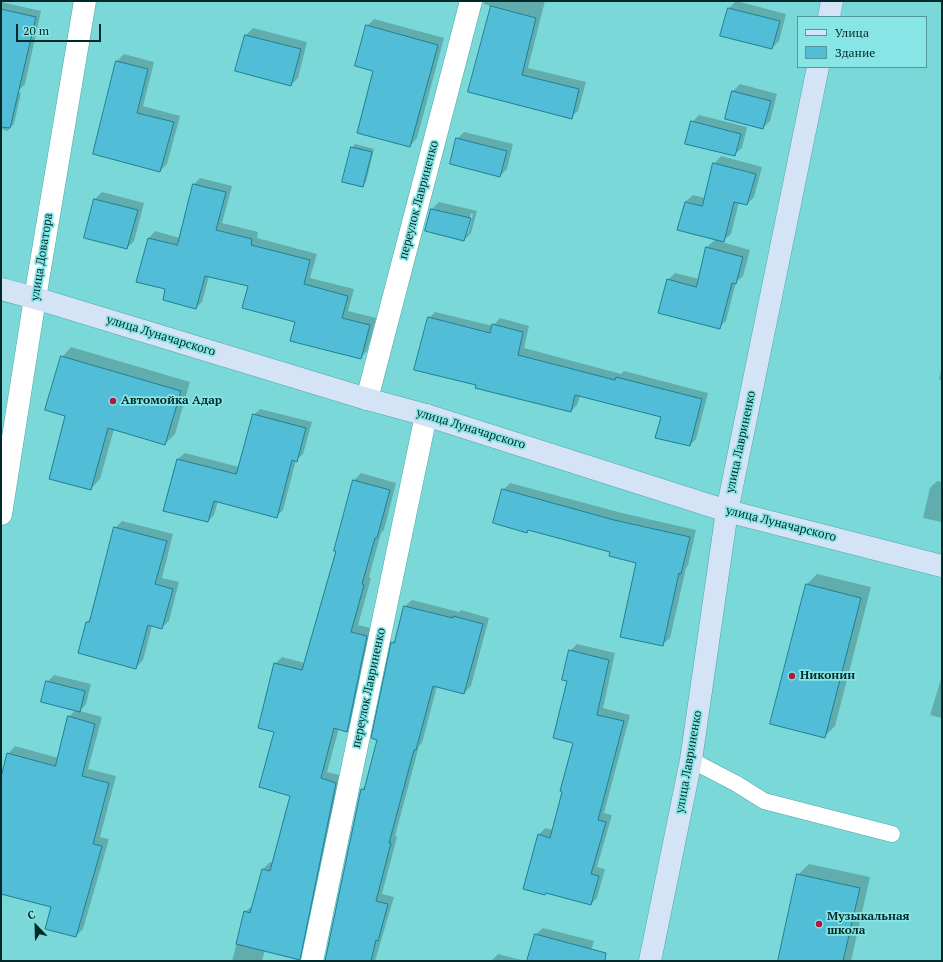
<!DOCTYPE html>
<html>
<head>
<meta charset="utf-8">
<style>
  body { margin:0 }
  #map { position:relative; width:943px; height:962px; overflow:hidden; background:#7ad8d8; font-family:"PT Serif",serif }
  canvas { display:block }
  .frame { position:absolute; inset:0; border:2px solid #002a2a; pointer-events:none }
  .legend { position:absolute; left:797px; top:16px; width:130px; height:52px; box-sizing:border-box; background:#88e5e5; border:1px solid #529a9a; margin:0; padding:5px 7px; list-style:none; font-size:12px; color:#002a2a }
  .legend li { display:flex; align-items:center; gap:8px; height:20px }
  .legend b { width:20px; border:1px solid #529a9a }
  .north { position:absolute; left:16px; top:906px; width:40px; height:40px; -webkit-text-stroke:3px #88e5e5; paint-order:stroke; rotate:337deg; font-size:11px; font-weight:700; line-height:16px; text-align:center; color:#002a2a }
  .north::after { content:''; display:block; margin:auto; width:14px; height:18px; background:#002a2a; clip-path:polygon(50% 0,100% 100%,50% 72%,0 100%) }
  .scale { position:absolute; left:16px; top:24px; width:85px; height:18px; box-sizing:border-box; border:2px solid #002a2a; border-top:0; padding-left:5px; font-size:12px; line-height:14px; white-space:nowrap; color:#002a2a; -webkit-text-stroke:3px #88e5e5; paint-order:stroke }
</style>
</head>
<body>
<div id="map">
<canvas width="943" height="962"></canvas>
<div class="frame"></div>
<ul class="legend">
<li><b style="height:5px;background:#d4e3f6"></b>Улица</li>
<li><b style="height:11px;background:#51bdd6"></b>Здание</li>
</ul>
<div class="north">С</div>
<div class="scale">20 m</div>
</div>
<script>
const c = document.querySelector('canvas').getContext('2d');
c.lineJoin = 'round';
function fillPath(path, color) {
  c.fillStyle = color;
  c.fill(path, 'evenodd');
}
function trace(path, color, width, dash) {
  c.strokeStyle = color;
  c.lineWidth = width;
  c.lineCap = dash ? 'butt' : 'round';
  c.setLineDash(dash || []);
  c.stroke(path);
}
function drawText(font, color, halo, rows, align = 'center') {
  c.font = font + ' "PT Serif",serif';
  c.lineWidth = 3.5;
  c.setLineDash([]);
  c.textBaseline = 'middle';
  c.strokeStyle = halo;
  c.fillStyle = color;
  for (const [text, x, y, turn = 0] of rows) {
    c.save();
    c.translate(x, y);
    c.rotate((+turn || 0) * Math.PI / 180);
    c.textAlign = isNaN(turn) ? turn : align;
    if (halo) c.strokeText(text, 0, 0);
    c.fillText(text, 0, 0);
    c.restore();
  }
}
fillPath(new Path2D(`
  M484 1H545L528 68 586 82 578 111 571 117 469 91 492 7 484 4Z
  M736 1 786 14 779 41 772 48 729 8Z
  M1 2 41 11 25 84 18 91 1 87Z
  M374 19 444 38 417 138 410 146 374 70 367 26Z
  M253 28 307 42 298 78 291 85 236 71 246 35Z
  M124 54 154 62 143 106 180 116 167 164 160 171 94 154 117 61Z
  M740 84 777 94 770 121 763 128 726 118 733 91Z
  M1 89 21 93 14 124 7 131 1 129Z
  M699 115 747 127 742 148 734 155 692 122Z
  M464 132 513 144 507 169 500 176 457 139Z
  M355 144 374 149 366 182 362 186 352 148Z
  M721 156 762 167 754 197 747 204 739 202 731 234 722 242 750 250 743 276 736 282 726 321 719 328 668 280 675 273 699 279 707 247 716 239 685 202 693 195 705 198 714 164Z
  M200 178 232 186 222 223 258 232 257 238 317 254 310 278 354 289 348 311 376 318 367 351 360 358 296 321 249 286 209 276 202 302 196 308 167 288 137 281 149 238 155 231 180 238 194 184Z
  M102 192 144 203 134 241 127 248 95 199Z
  M439 202 477 211 471 233 464 240 426 230 432 209ZM471 213 473 214 468 233H466Z
  M435 312 493 326 500 318 529 326 524 348 621 374 624 371 708 393 696 439 690 445 662 416 580 396 577 405 571 411 477 385 429 318Z
  M71 347 190 382 175 434 165 444 114 429 100 479 91 489 66 415 62 357Z
  M942 367V380H939Z
  M260 409 312 422 303 454 296 460 283 510 276 517 218 501 214 515 208 521 165 510 178 459 185 453 239 467 254 415Z
  M361 473 396 483 384 530 381 533 369 577 371 578 358 625 374 629 354 724 347 730 339 728 327 772 343 776 306 952 300 959 265 950 262 961H232L245 912 253 905 263 869 270 862 273 863 291 795 275 731V664L282 657 305 663 337 550 354 480Z
  M937 481 942 482V522L923 518 930 488Z
  M510 483 622 513 696 530 688 565 686 568 670 638 662 645 637 562 612 551 503 490Z
  M122 521 173 534 162 578 179 582 169 621 161 628 152 626 143 660 136 668 87 622 91 619 115 528Z
  M817 574 871 587 835 726 824 737 771 723 807 584Z
  M412 600 459 612 461 610 489 618 471 686 464 693 437 686 422 743 419 746 395 836 397 837 382 894 394 897 375 961H325L362 789 366 785 378 739 392 643 397 638 405 606Z
  M577 644 615 653 603 708 630 715 604 813 612 815 597 867 605 869 597 898 591 904 539 835 545 828 553 830 574 742 568 680 570 651Z
  M54 675 91 684 86 704 80 711 102 717 88 769 116 776 100 837 109 839 83 929 76 936 53 907 1 892V809L8 754 15 746 58 758 69 717 75 710 47 682Z
  M942 676V718L930 715Z
  M809 864 870 877 851 961H779L798 875Z
  M543 928 594 941 588 961H528L535 935Z
  M498 954 525 961H491Z`), '#0003');
const building = new Path2D(`
  M491 6 536 18 522 75 579 89 572 119 468 92Z
  M728 8 780 21 772 49 720 36Z
  M1 9 36 17 10 128 1 127Z
  M366 25 438 45 410 147 357 133 373 71 355 66Z
  M245 35 301 49 291 86 235 71Z
  M116 61 148 69 137 113 174 122 160 172 93 154Z
  M732 91 771 101 763 129 725 119Z
  M691 121 741 134 735 156 685 144Z
  M456 138 507 151 500 177 450 164Z
  M351 147 372 152 363 187 342 182Z
  M713 163 756 174 747 205 734 202 724 242 677 230 685 202 702 206Z
  M193 184 226 192 216 230 252 239 251 245 310 260 304 284 348 296 342 318 370 325 361 359 290 341 295 322 242 308 248 286 205 276 196 309 163 300 165 289 136 282 148 238 177 245Z
  M94 199 138 210 127 249 84 238Z
  M431 209 471 218 464 241 425 231Z
  M706 247 743 257 736 284 732 283 720 329 658 313 667 279 696 287Z
  M428 317 490 333 492 324 523 332 518 355 615 380 616 377 702 399 690 446 655 438 661 417 575 395 571 412 475 388 476 385 414 370Z
  M61 356 181 391 165 445 108 428 91 490 49 479 65 416 45 410Z
  M253 414 306 428 297 462 292 460 277 518 214 501 208 522 163 511 177 459 236 474Z
  M353 480 390 490 377 538H375L362 584 364 585 351 632 367 636 347 732 334 728 321 778 336 783 300 960 236 944 244 911 250 913 262 869 270 871 290 796 259 787 274 732 258 728 274 663 302 670 336 551H334Z
  M502 489 614 520 690 537 681 574 679 573 663 646 620 637 636 563 609 556 610 552 528 530 527 533 493 523Z
  M114 527 167 541 155 584 173 589 162 629 148 625 136 669 78 653 86 622H89Z
  M806 584 861 598 825 738 770 724Z
  M404 606 453 618V616L483 624 464 694 433 686 416 750H414L389 843H391L376 901 388 904 378 941 376 940 371 961H325L361 789 364 790 377 740 371 738 391 642 394 643Z
  M569 650 609 660 597 715 624 721 598 820 606 822 591 874 599 876 591 905 546 893 545 895 523 889 538 834 550 838 562 792 560 791 573 743 553 738 567 681 562 680Z
  M46 681 85 691 80 712 41 702Z
  M68 716 95 724 82 776 109 783 93 844 102 846 76 937 45 929 51 907 1 894V777L7 753 55 766Z
  M797 874 860 888 843 961H778Z
  M535 934 606 953 605 961H527Z`);
fillPath(building, '#51bdd6');
trace(building, '#1f7f94', 1);
const lane = new Path2D(`
  M691 760 737 784 764 801 892 834`);
const street = new Path2D(`
  M367 399 471 1
  M1 514 35 298 85 1
  M312 961 426 415`);
const secondary = new Path2D(`
  M829 17 832 1
  M1 289 35 298 367 399 426 415 727 511 942 566
  M650 961 691 760 727 511 818 67`);
trace(lane, '#49a9a9', 17);
trace(street, '#49a9a9', 23);
trace(secondary, '#49a9a9', 23);
trace(lane, '#fff', 16);
trace(street, '#fff', 22);
trace(secondary, '#d4e3f6', 22);
for (const [x, y, r, color] of [
  [113,401,4,"#ae193c"],
  [792,676,4,"#ae193c"],
  [819,924,4,"#ae193c"]
]) {
  const dot = new Path2D();
  dot.arc(x, y, r, 0, 2 * Math.PI);
  c.fillStyle = color;
  c.fill(dot);
  trace(dot, '#88e5e5', 1.5);
}
drawText('12px', '#002a2a', '#88e5e5', [
  ["переулок Лавриненко",419,200,-75],
  ["улица Доватора",42,257,-81],
  ["улица Луначарского",161,336,17],
  ["улица Луначарского",471,429,17],
  ["улица Лавриненко",741,442,-78],
  ["улица Луначарского",781,524,14],
  ["переулок Лавриненко",369,688,-78],
  ["улица Лавриненко",689,762,-80]
]);
drawText('bold 12px', '#002a2a', '#88e5e5', [
  ["Автомойка Адар",121,401],
  ["Никонин",800,676],
  ["Музыкальная",827,917],
  ["школа",827,931]
], 'left');
</script>
</body>
</html>
